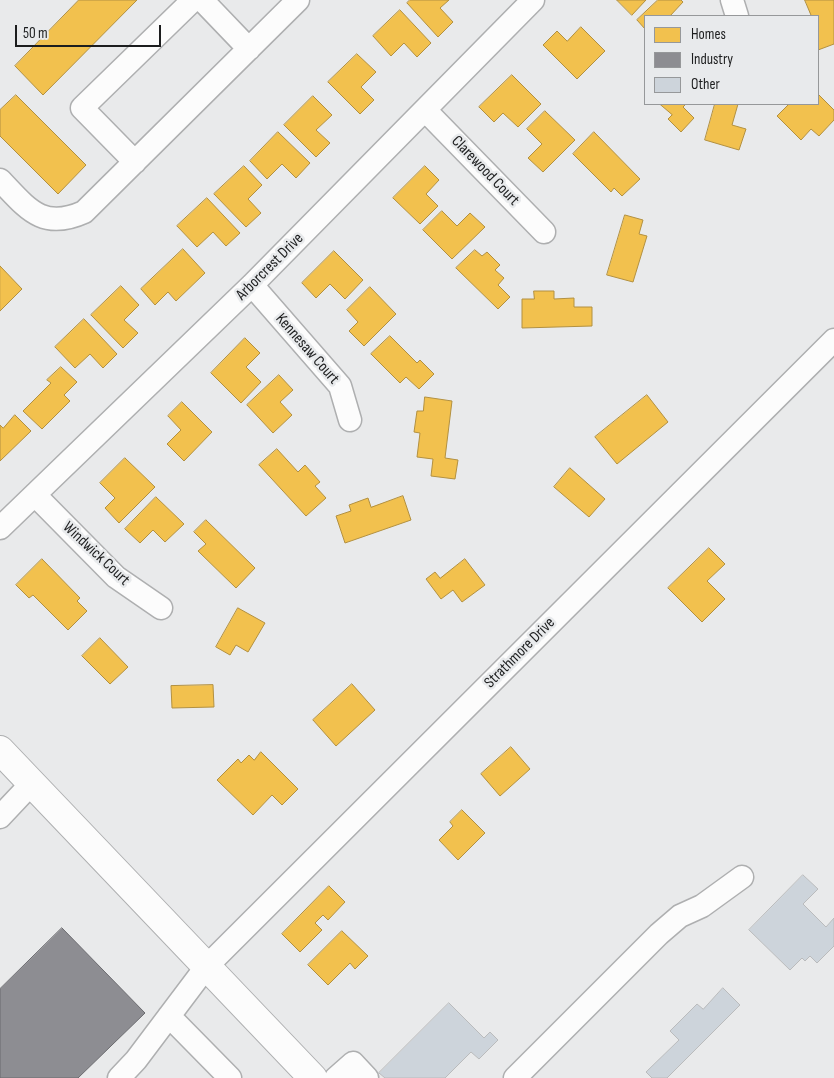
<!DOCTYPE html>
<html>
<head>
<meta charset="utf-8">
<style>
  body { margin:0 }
  #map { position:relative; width:834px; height:1078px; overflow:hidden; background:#e9eaeb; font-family:"Sofia Sans Condensed",sans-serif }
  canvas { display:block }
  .legend { position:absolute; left:644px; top:15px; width:175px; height:90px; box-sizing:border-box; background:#e8eaec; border:1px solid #96989a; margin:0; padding:6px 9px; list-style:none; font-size:15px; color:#1c1d1e }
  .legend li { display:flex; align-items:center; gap:10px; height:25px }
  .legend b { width:25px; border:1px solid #96989a }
  .scale { position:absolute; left:15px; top:25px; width:146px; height:22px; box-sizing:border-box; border:2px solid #1c1d1e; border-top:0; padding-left:6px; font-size:15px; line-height:18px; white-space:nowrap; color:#1c1d1e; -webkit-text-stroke:4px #e8eaec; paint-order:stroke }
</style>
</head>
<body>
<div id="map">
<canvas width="834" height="1078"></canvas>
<ul class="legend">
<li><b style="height:14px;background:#f2c14e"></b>Homes</li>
<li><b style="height:14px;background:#8d8d92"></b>Industry</li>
<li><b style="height:14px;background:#cdd4db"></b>Other</li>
</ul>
<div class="scale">50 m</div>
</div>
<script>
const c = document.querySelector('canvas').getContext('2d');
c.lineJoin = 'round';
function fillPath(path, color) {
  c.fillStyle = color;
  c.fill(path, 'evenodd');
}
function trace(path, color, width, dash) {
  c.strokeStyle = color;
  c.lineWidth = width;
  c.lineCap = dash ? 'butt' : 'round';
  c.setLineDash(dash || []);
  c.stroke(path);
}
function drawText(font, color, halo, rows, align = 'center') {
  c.font = font + ' "Sofia Sans Condensed",sans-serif';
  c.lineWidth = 5;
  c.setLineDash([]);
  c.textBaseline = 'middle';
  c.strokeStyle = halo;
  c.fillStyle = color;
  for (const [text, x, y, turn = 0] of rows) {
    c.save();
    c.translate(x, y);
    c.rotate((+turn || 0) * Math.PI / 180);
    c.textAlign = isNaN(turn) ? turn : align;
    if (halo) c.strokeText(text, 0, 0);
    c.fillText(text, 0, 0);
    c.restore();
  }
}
const homes = new Path2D(`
  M79 0H137L43 95 15 66Z
  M410 0H449L440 8 453 22 438 37 407 3Z
  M617 0H646L632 15Z
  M658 0H681L683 2 670 16H645V29L637 20Z
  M805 0H834V44L818 50V16H810H811Z
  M400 10 431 43 417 57 404 43 391 56 373 36Z
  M581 27 605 51 577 79 543 45 557 31 567 41Z
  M357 54 376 72 361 87 374 100 360 114 328 82Z
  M512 75 541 104 518 127 503 113 494 122 479 107Z
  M818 94 834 110V120L819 136 811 129 801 140 777 116 789 104H818Z
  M16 95 86 165 58 194 0 136V110Z
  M313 96 332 115 316 130 330 143 316 157 284 125Z
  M660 104H686L683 107 694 118 681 132 668 119 672 115Z
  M715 104H738L732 125 746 129 739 150 705 140Z
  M545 111 575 140 543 172 528 158 542 144 527 129Z
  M278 132 310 163 296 178 282 164 267 179 250 161Z
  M594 132 640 179 622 196 614 188 611 192 573 154Z
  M244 166 262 185 248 199 261 213 246 227 214 194Z
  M425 166 439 180 426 194 438 206 420 224 393 198Z
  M207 198 240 233 226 246 213 232 197 247 177 226Z
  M442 211 457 226 470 213 485 227 452 259 423 230Z
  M625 215 643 220 639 234 647 236 633 282 607 275Z
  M183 249 205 273 176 301 168 292 155 305 141 289Z
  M475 250 482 256 487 252 500 265 495 270 504 278 498 285 510 297 498 309 456 268Z
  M334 251 363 280 345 299 330 284 316 298 302 283Z
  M0 266 22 289 0 311Z
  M121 286 139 305 124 320 138 333 123 348 91 315Z
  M370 287 396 314 364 346 349 331 358 322 347 310Z
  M534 291H554V299L574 298V307H592V326L522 328V299H534Z
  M84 319 117 354 103 368 90 354 75 368 55 347Z
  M390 336 417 363 420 360 434 374 419 389 406 377 400 383 371 354Z
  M245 338 260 353 246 367 261 382 241 403 211 373Z
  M61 367 77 382 64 395 70 401 42 429 23 411 51 383 47 380Z
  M279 375 293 390 280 402 292 415 273 433 247 405Z
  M647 395 668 422 617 464 595 437Z
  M425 397 452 401 445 458 458 460 455 479 431 476 433 459 417 457 420 433 414 432 417 411H423Z
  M182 402 212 432 184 461 167 444 181 430 168 416Z
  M15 415 31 431 0 461V425L3 428Z
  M277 449 298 472 305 465 320 482 315 486 326 498 306 516 259 465Z
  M125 458 155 487 119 523 105 508 115 498 100 483Z
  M570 468 605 499 589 517 554 487Z
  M403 496 411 520 345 543 336 516 351 511 349 505 368 498 371 507Z
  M156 497 184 524 165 542 153 530 140 543 125 529Z
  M206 520 255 568 236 588 198 551 206 544 194 532Z
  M709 548 725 564 707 581 725 599 702 622 668 588Z
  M42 559 80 598 77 601 87 611 68 630 33 595 29 598 16 585Z
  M465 559 485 585 462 602 453 590 441 599 426 579 435 572 440 578Z
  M238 608 265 623 248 652 236 645 230 655 216 647Z
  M100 638 128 667 110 684 82 656Z
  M352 684 375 710 336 746 313 720Z
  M213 685 214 707 172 708 171 686Z
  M511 747 530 769 500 796 481 774Z
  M261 752 298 789 282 805 272 795 253 815 217 780 238 759 241 763 249 755 254 760Z
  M462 810 485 833 458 860 439 840 453 826 450 822Z
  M329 886 345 902 328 920 323 915 315 923 322 930 300 952 282 934Z
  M342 931 368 956 355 969 350 963 328 985 308 965Z`);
fillPath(homes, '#f2c14e');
trace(homes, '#b29040', 1);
const industry = new Path2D(`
  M62 928 145 1013 78 1078H0V989Z`);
fillPath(industry, '#8d8d92');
trace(industry, '#6b6b6f', 1);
const building = new Path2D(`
  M803 875 818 889 803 904 826 927 834 918V946L817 963 810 956 805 961 802 958 790 970 749 930Z
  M723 988 740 1005 667 1078H652L646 1072 679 1040 670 1031 697 1004 703 1009Z
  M449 1003 484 1038 490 1032 498 1040 479 1059 471 1052 445 1078H385L379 1073Z`);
fillPath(building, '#cdd4db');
trace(building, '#babbbc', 1);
const minor = new Path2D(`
  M202 0 249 49
  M732 0 737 16
  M426 111 544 232
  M135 162 82 108 193 0
  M0 180C27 208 42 231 84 212L298 0
  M252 285 340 386 350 420
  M35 495 116 577 161 608
  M0 528 252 285 533 0
  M0 817 32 783
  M169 1016 230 1078
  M119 1078 136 1060 206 967 834 340
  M336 1078 353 1063 367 1078
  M515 1078 659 934 680 916 702 906 742 877`);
const major = new Path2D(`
  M0 750 313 1078`);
trace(minor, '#aeafb0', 25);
trace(major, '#aeafb0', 30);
trace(minor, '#fcfcfc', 22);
trace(major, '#fcfcfc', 28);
drawText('16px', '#1c1d1e', '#e8eaec', [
  ["Clarewood Court",485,171,46],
  ["Arborcrest Drive",270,267,-45],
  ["Kennesaw Court",307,349,49],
  ["Windwick Court",96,554,43],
  ["Strathmore Drive",520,653,-45]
]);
</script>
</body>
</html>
